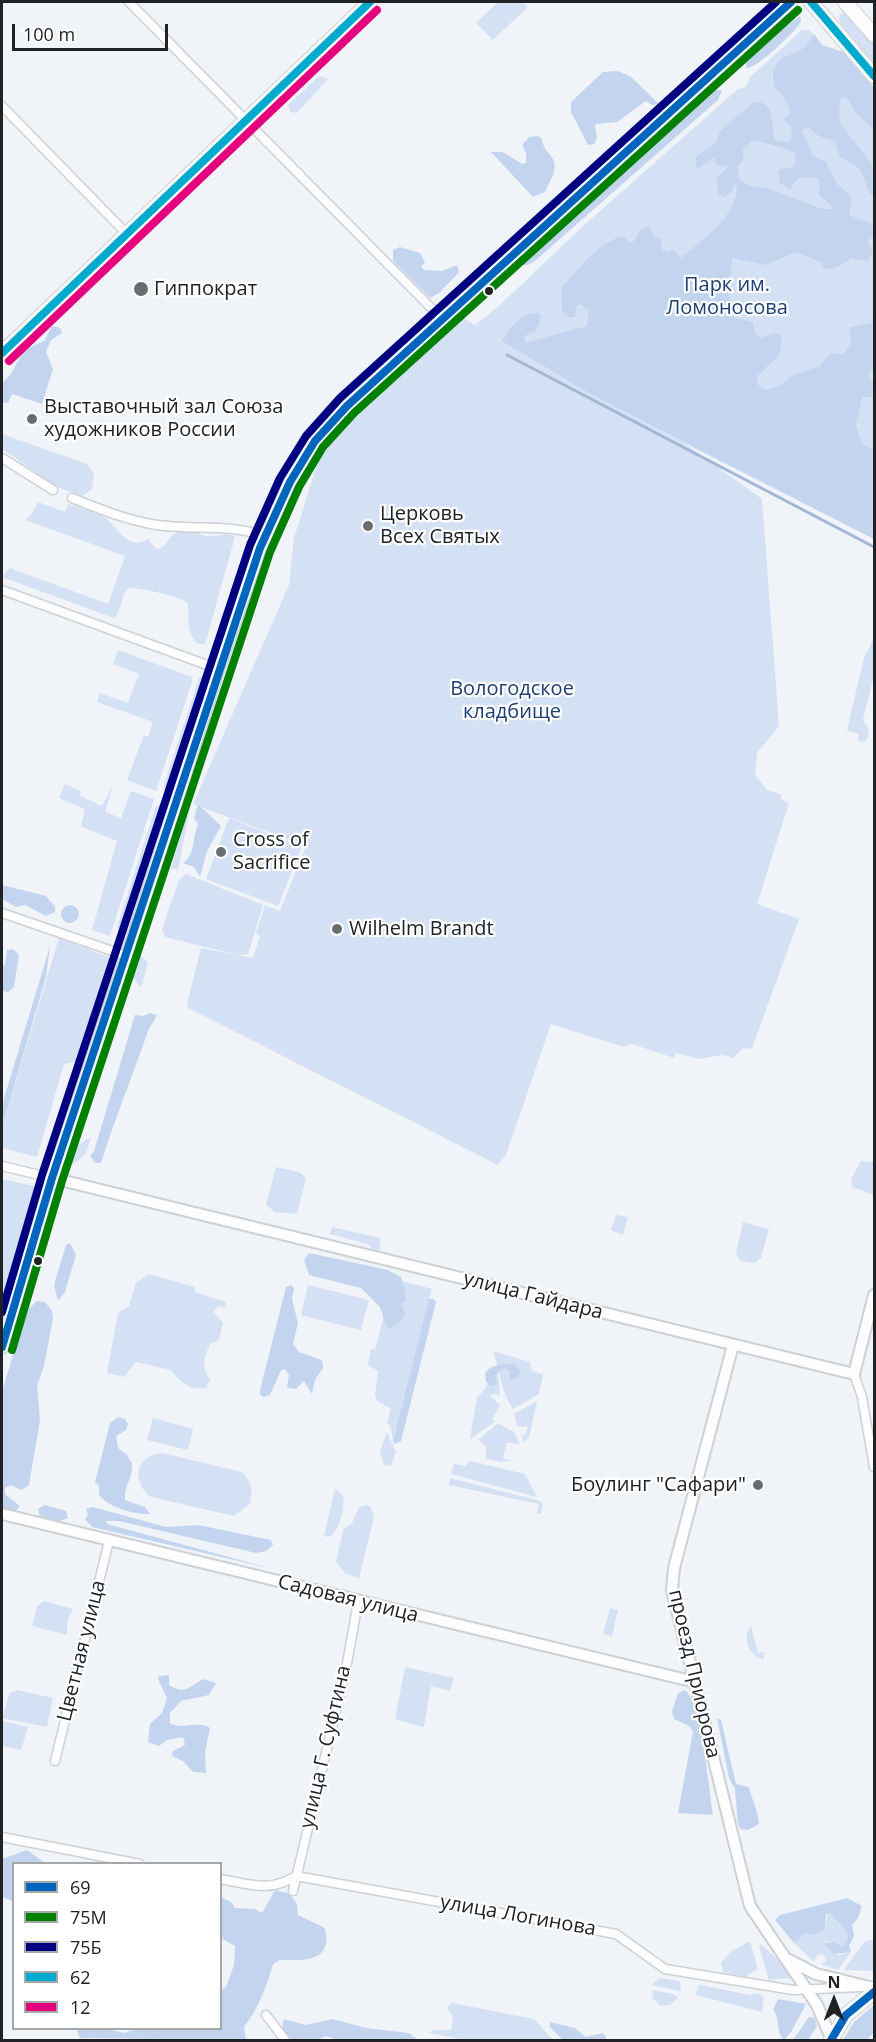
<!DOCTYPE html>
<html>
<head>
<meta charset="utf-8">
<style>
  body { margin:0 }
  #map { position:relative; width:876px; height:2042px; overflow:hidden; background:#f0f4f9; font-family:"Open Sans",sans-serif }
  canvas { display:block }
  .frame { position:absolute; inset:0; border:3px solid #202226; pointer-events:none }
  .legend { position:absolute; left:12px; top:1862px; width:210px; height:168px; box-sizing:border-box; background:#fff; border:2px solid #a6a7a8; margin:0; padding:8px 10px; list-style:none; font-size:18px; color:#202226 }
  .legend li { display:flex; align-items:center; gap:12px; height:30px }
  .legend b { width:30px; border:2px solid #a6a7a8 }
  .north { position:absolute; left:804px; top:1970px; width:60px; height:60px; -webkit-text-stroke:4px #fff; paint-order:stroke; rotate:0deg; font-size:16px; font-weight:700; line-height:24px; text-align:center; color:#202226 }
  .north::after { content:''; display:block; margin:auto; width:21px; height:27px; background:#202226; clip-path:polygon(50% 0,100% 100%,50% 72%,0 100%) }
  .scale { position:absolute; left:12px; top:24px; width:156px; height:27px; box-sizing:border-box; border:3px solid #202226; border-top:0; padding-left:8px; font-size:18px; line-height:21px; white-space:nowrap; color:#202226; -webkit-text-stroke:4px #fff; paint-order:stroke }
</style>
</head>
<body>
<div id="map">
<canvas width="876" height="2042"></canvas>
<div class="frame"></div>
<ul class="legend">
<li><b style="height:8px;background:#0065bd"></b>69</li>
<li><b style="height:8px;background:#008000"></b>75М</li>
<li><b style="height:8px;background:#000080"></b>75Б</li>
<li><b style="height:8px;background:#00a9ce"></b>62</li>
<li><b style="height:8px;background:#e5007d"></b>12</li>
</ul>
<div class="north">N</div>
<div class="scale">100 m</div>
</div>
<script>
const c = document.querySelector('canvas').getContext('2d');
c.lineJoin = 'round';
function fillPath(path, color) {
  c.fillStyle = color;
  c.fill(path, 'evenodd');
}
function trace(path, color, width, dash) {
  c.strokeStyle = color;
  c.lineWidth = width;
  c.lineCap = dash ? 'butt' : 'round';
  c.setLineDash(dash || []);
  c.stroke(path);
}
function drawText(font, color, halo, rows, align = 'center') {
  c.font = font + ' "Open Sans",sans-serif';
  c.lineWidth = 4.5;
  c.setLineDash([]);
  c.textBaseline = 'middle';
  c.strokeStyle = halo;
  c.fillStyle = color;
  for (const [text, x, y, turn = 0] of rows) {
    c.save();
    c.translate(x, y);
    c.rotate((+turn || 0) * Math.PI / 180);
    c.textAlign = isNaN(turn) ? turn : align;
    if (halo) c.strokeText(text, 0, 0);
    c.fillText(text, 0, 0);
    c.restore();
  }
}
fillPath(new Path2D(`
  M498 2H522L528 7 493 40 476 23Z
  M844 12 850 13 874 42V65L840 23 839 16Z
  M802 30H809L822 45 843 52 874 88V539L684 443 762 499 779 726 757 753 755 775 767 790 782 795 781 800 789 803 757 904 799 919 752 1048 742 1049 733 1058 722 1055 699 1059 676 1053 674 1058 632 1044 624 1047 551 1024 506 1155 498 1165 188 1008 187 1004 201 948 253 958 260 936 256 933 265 905 280 911 306 846 193 804 289 585 294 538 318 461 356 410 461 317 475 325 499 306 583 226 738 89 746 87 750 77Z
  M319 76 328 79 297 113 290 112 288 105Z
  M2 434 87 464 94 474 92 489 82 496 57 487 2 449Z
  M38 502 65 512 68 504C79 507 91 510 101 515 118 524 125 552 148 539L156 549C168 548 167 536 178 532 188 527 197 534 206 536 217 538 225 531 235 537L205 644H198C186 633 189 619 188 604 181 596 141 588 129 588 119 597 123 609 114 618L2 577 10 568 108 604 125 556 25 520 32 514Z
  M874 638V675L863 720 869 729 868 738 864 742 858 741 859 734 847 730 864 658Z
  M118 650 192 677V682L156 791 127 780 144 735 148 737 153 722 97 702 100 693 128 703 139 674 113 664Z
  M203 675 204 680 170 786 164 791V785L199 678Z
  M65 784 81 791 80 796 102 806 113 785 105 812 121 818 131 791 154 799 110 936 92 930 117 841 81 826 85 809 59 798Z
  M191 801 178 870 171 868Z
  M160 804 163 808 124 931 119 933 117 927 156 806Z
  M229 818 302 847 278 906 206 879Z
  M186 874 263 905 248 954 238 955 165 937 162 929 179 880Z
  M59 938 111 958V971L81 1061 64 1064 37 1157 2 1148V1127Z
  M140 956 148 962 141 988 131 974 136 959Z
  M91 1137 86 1154 71 1166 75 1147Z
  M861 1161 874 1162V1195L852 1187 851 1179Z
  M276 1167 299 1172 306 1178 297 1214 275 1212 266 1205Z
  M2 1179 34 1186 38 1196 2 1313Z
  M616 1215 628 1217 623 1235 611 1230Z
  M743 1222 769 1229 761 1258 755 1263 741 1261 736 1254Z
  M332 1227 380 1238V1252L377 1253 368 1244 330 1234Z
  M149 1274 195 1287V1292L226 1302 225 1308 218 1306 214 1312 223 1323 219 1340 210 1344C204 1358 201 1367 210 1379L206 1388C190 1391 180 1382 171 1370L136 1362 124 1377 107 1373 118 1313 129 1306 136 1283Z
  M402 1281 432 1289 393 1441 391 1428 387 1423 391 1408 378 1402 375 1395 378 1371 368 1365 371 1349 375 1350 384 1315 389 1328 407 1296 402 1289Z
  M308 1285 369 1300 361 1330 301 1315Z
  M493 1351 530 1362 532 1371 543 1374 539 1394 513 1409C501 1392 500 1371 493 1351Z
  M498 1372 500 1396 494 1394 490 1396 500 1405 492 1420 496 1421 470 1439 477 1397C486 1390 488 1381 498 1372Z
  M537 1401 529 1438 524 1442 521 1434 525 1435 528 1427 517 1426 514 1414Z
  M153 1418 193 1429 188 1450 147 1440Z
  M498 1423 514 1432 520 1444 507 1443 503 1458 512 1461 502 1462 486 1459V1446L478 1440Z
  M387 1432 396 1452 391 1466 384 1465 380 1451Z
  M162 1453 242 1472C252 1483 253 1490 250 1504L234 1516 151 1497C131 1482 135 1455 162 1453Z
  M470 1461 525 1474 537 1497 451 1474 454 1464 465 1466Z
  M450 1478 540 1501 543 1506 540 1514 537 1513 539 1504 449 1485Z
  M335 1489 343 1495C345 1507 340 1532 328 1537L324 1536Z
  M367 1505 371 1507 374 1517 359 1578 346 1574 336 1562 343 1530 352 1523 359 1507Z
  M44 1601 73 1609 67 1621V1635L32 1626 37 1606Z
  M610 1608 618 1610 612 1636 603 1634Z
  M751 1626 758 1653 764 1652V1659C750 1658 741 1638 751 1626Z
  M405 1667 454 1678 450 1691 431 1686 424 1727 395 1719Z
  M17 1690 53 1698 47 1727 2 1718 10 1693Z
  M2 1721 28 1727 21 1750 2 1746Z
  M828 1913 833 1914C836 1924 846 1926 848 1938L842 1947 838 1943 824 1941 838 1955 851 1952 838 1970 821 1964 826 1961 823 1954 817 1955 814 1962 794 1943 805 1933 815 1935 825 1929Z
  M874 1939V1971L844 1970 864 1942Z
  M750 1941 758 1969 744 1977 723 1972 721 1963 730 1952Z
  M761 1944 789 1970 790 1978 769 1980 759 1946Z
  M660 1978 680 1981 681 1991 651 1985Z
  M701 1985 750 1995 758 1993 764 1998 762 2012 696 1995 698 1986Z
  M652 1990 673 1994 678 1998 670 2005 661 2006 653 1999Z
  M452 2003 534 2019 553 2040H465L430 2033 432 2030H451L453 2016 447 2008Z`), '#d4e0f3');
fillPath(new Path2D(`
  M800 16 801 22C795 32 756 69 747 68L745 61 758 46Z
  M814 34 822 45 843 52 874 88V130L856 113 846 96 840 99 839 122 874 167V197L869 192C862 171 862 167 840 157L835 141 819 136 807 127 802 131 813 156 826 162 837 184 852 198 849 215 874 225V235L868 241 873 253 867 261 851 258C844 264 834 271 824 268L821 262 795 252 766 265 732 258 728 293 735 310 732 315 735 318 753 322 755 334 761 338 773 333 782 335 780 354 757 376 758 385 765 390 778 387 792 376 820 366 831 353 844 354 851 343 849 328 871 323 874 311V370H870L868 376 874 382V397H862L856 425 862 444 874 450V539L589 393 502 341C507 330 524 310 539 313L541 317 536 331 524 336 525 343 587 326 589 311 580 304 576 306 575 317H569L562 311V288C573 273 606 235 625 237L630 243 633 242 642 229 649 226 654 236 661 239 662 250 669 252 672 249 681 258C702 240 738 216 737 186L734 185 732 192 723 197 718 193 717 178 729 166 717 165 714 157 697 170 695 158 717 142 720 131 754 102C776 100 771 126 775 140L787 142 791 139 792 127 783 120 791 113C788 101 782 95 774 86 771 52 786 61 803 48 807 45 812 38 814 34ZM753 140C756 140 790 150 794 152L796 163 791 168 780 169 778 172 780 183 790 189 798 178H817L820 181 819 195 831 205 832 209H822L767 188 750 186 740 180 737 167 743 160V149Z
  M617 71 630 76 659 104 652 105 646 101 617 122 595 124 597 138 594 144 588 145 571 112V102L603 72Z
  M714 90H722L718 100 536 260 528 265H521L519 263Z
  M538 136 542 139C543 147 546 150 551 156 560 167 550 181 545 192L533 197 491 152H503L522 164 526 163V153L522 145 529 137Z
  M400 247 420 253 425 263 421 266 424 270 442 271 457 265 459 272 439 293 430 298 393 261V250Z
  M52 326 60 328 62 333 51 340 46 352 53 369 42 404 12 394 8 403 2 402V383L11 374 24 350 44 341Z
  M198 804 221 826 207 851 200 877 194 867 183 863C196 854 192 838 198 824L194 818Z
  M2 885 46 896 55 907V912L46 916 25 905 16 907 2 899Z
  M61 914a9 9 0 1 1 18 0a9 9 0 1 1-18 0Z
  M50 946 46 977 2 1127V1105Z
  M13 949 19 955 14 987 8 992 3 991 2 968 5 964 7 950Z
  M150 1013 157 1015 148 1031C133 1075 115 1118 101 1163H95L90 1156 94 1151 135 1015 143 1016Z
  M70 1243 76 1255 65 1292 58 1301 54 1285 66 1245Z
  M309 1253 388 1270 401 1277 407 1299 401 1306 405 1313 402 1320 391 1328H387L380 1307 361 1288 309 1275 304 1260Z
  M291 1285 294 1288 292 1299 298 1323 293 1344 299 1352 322 1360 323 1368 315 1380 312 1394 304 1381 296 1389 287 1388 289 1375 285 1369 281 1370 270 1395 264 1397 260 1395V1390L286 1287Z
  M429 1299H434L436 1302 401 1441 395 1444 393 1441Z
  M37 1301 45 1302 52 1311 53 1318 44 1366 37 1386 40 1420 29 1485 21 1490 11 1485 5 1488V1494L20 1506 16 1511 2 1509V1392L13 1355 14 1336 22 1325 25 1312Z
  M513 1363 521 1371 516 1378 510 1380 509 1370 503 1368 495 1375 497 1384 491 1386 486 1382 485 1374C490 1364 502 1365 513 1363Z
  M118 1417 125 1419 128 1424 126 1430 116 1436 118 1448 127 1455 132 1464C133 1478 124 1485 125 1500L145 1507 150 1514C135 1515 108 1507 99 1495V1486L95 1482 110 1423Z
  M45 1505 66 1511 68 1518 60 1521 40 1517 38 1509Z
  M93 1507 166 1527 198 1525 271 1540 273 1545 266 1551 256 1553 119 1521H106L107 1524 273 1569 92 1527 85 1519 88 1515 86 1509Z
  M169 1675V1685C185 1695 189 1687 203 1679L216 1683 209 1695 181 1701 170 1713V1723C184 1731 196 1719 210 1728L205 1752 206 1773 193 1772 183 1761 172 1756 173 1751 185 1745 183 1737 167 1740 159 1746 148 1742 150 1724 162 1713 167 1698 158 1679 159 1676Z
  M685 1690C702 1705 709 1790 713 1815L678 1813 693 1731 689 1726 674 1719 672 1711 678 1693Z
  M717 1718 721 1720 736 1784 749 1787C752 1800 758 1811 759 1824L748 1830 741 1829 738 1825 735 1789 729 1778Z
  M27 1850 45 1863 14 1864 13 1901 2 1897V1859Z
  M275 1890 290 1894 297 1904 298 1915 325 1928C333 1963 304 1960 279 1960L273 1964C266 1988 259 2007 244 2027L246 2040 80 2038 76 2029H109L124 2033 135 2029 220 2028 221 1990 226 1987 234 1965 235 1946 221 1938V1897L231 1902 235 1908 255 1909 262 1913Z
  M847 1898 862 1906 858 1918 852 1925 854 1936 849 1946 851 1952 834 1954 823 1943 836 1942 842 1947 848 1938C846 1926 836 1922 831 1913L826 1914 825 1929 815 1935 805 1933 794 1943 775 1920 780 1915Z
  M778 1999 806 2004 791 2032 784 2040C775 2032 781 2019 773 2010Z
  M874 2005V2032L867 2040H843L854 2022Z
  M809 2017 815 2018 817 2026 808 2040H793Z
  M284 2019 306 2025 333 2019 366 2028 409 2033 418 2040H338L326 2036 316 2040H292L282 2029Z
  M550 2022 575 2028 586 2037 603 2033 607 2039 563 2040 550 2027Z`), '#c3d4ee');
trace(new Path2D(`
  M507 355 874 547`), '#a2b6d5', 3);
const minor = new Path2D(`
  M129 2 442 319
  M2 106 128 235
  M2 458 53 490
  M72 498C98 508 123 519 151 524 189 531 228 523 264 536
  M2 590 218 669
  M2 913 127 956
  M2 1166 52 1178
  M854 1374 862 1397 874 1467
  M55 1761 109 1541
  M2 1837 140 1864
  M220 1879C250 1884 269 1893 296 1876L616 1934 665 1969 793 1990 861 1987
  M293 1891 346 1669 358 1602
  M266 2015 285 2040`);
const tertiary = new Path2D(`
  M52 1178 854 1374 874 1295
  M733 1345 674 1568 672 1590 750 1906 817 2005 832 2040
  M2 1514 695 1682
  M789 1960 816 1974 874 1988`);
const secondary = new Path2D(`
  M2 1347 52 1178 134 936 218 669 260 548 290 482 315 441 347 406 791 2`);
const primary = new Path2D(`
  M811 2 874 76
  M845 2 874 35
  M2 353 370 2
  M831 2040 846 2015 874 1992`);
trace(minor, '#cdd0d4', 11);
trace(tertiary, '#cdd0d4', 14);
trace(secondary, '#cdd0d4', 15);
trace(primary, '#cdd0d4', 16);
trace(minor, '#fdfdfe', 8);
trace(tertiary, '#fdfdfe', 10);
trace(secondary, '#fdfdfe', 12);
trace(primary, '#fdfdfe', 14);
trace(new Path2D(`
  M2 1347 52 1178 260 548 290 482 315 441 347 406 791 2
  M831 2040 846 2015 874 1992`), '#0065bd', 8);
trace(new Path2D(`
  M12 1350 62 1181 270 552 299 487 323 447 354 413 798 10`), '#008000', 8);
trace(new Path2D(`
  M2 1312 42 1175 250 545 280 478 306 436 340 398 776 2`), '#000080', 8);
trace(new Path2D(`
  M811 2 874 76
  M2 353 370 2`), '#00a9ce', 8);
trace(new Path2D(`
  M9 361 377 10`), '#e5007d', 8);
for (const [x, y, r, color] of [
  [141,289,8,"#696c70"],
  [489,291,5,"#202226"],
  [32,419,6,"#696c70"],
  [368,526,6,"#696c70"],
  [221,852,6,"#696c70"],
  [337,929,6,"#696c70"],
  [38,1261,5,"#202226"],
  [758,1485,6,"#696c70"]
]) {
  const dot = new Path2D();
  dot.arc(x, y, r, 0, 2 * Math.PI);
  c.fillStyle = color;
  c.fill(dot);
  trace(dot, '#fff', 2);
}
drawText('20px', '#1d3f74', '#fff', [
  ["Парк им.",727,285],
  ["Ломоносова",727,308],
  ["Вологодское",512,689],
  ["кладбище",512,712]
]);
drawText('20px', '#202226', '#fff', [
  ["Гиппократ",154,289],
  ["Выставочный зал Союза",44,407],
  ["художников России",44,430],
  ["Церковь",380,514],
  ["Всех Святых",380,537],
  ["Cross of",233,840],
  ["Sacrifice",233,863],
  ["Wilhelm Brandt",349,929],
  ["Боулинг \"Сафари\"",746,1485,"right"]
], 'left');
drawText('20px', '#202226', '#fff', [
  ["улица Гайдара",533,1296,14],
  ["Садовая улица",348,1599,14],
  ["Цветная улица",82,1651,-76],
  ["проезд Приорова",694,1674,77],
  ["улица Г. Суфтина",326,1747,-77],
  ["улица Логинова",518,1916,10]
]);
</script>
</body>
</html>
